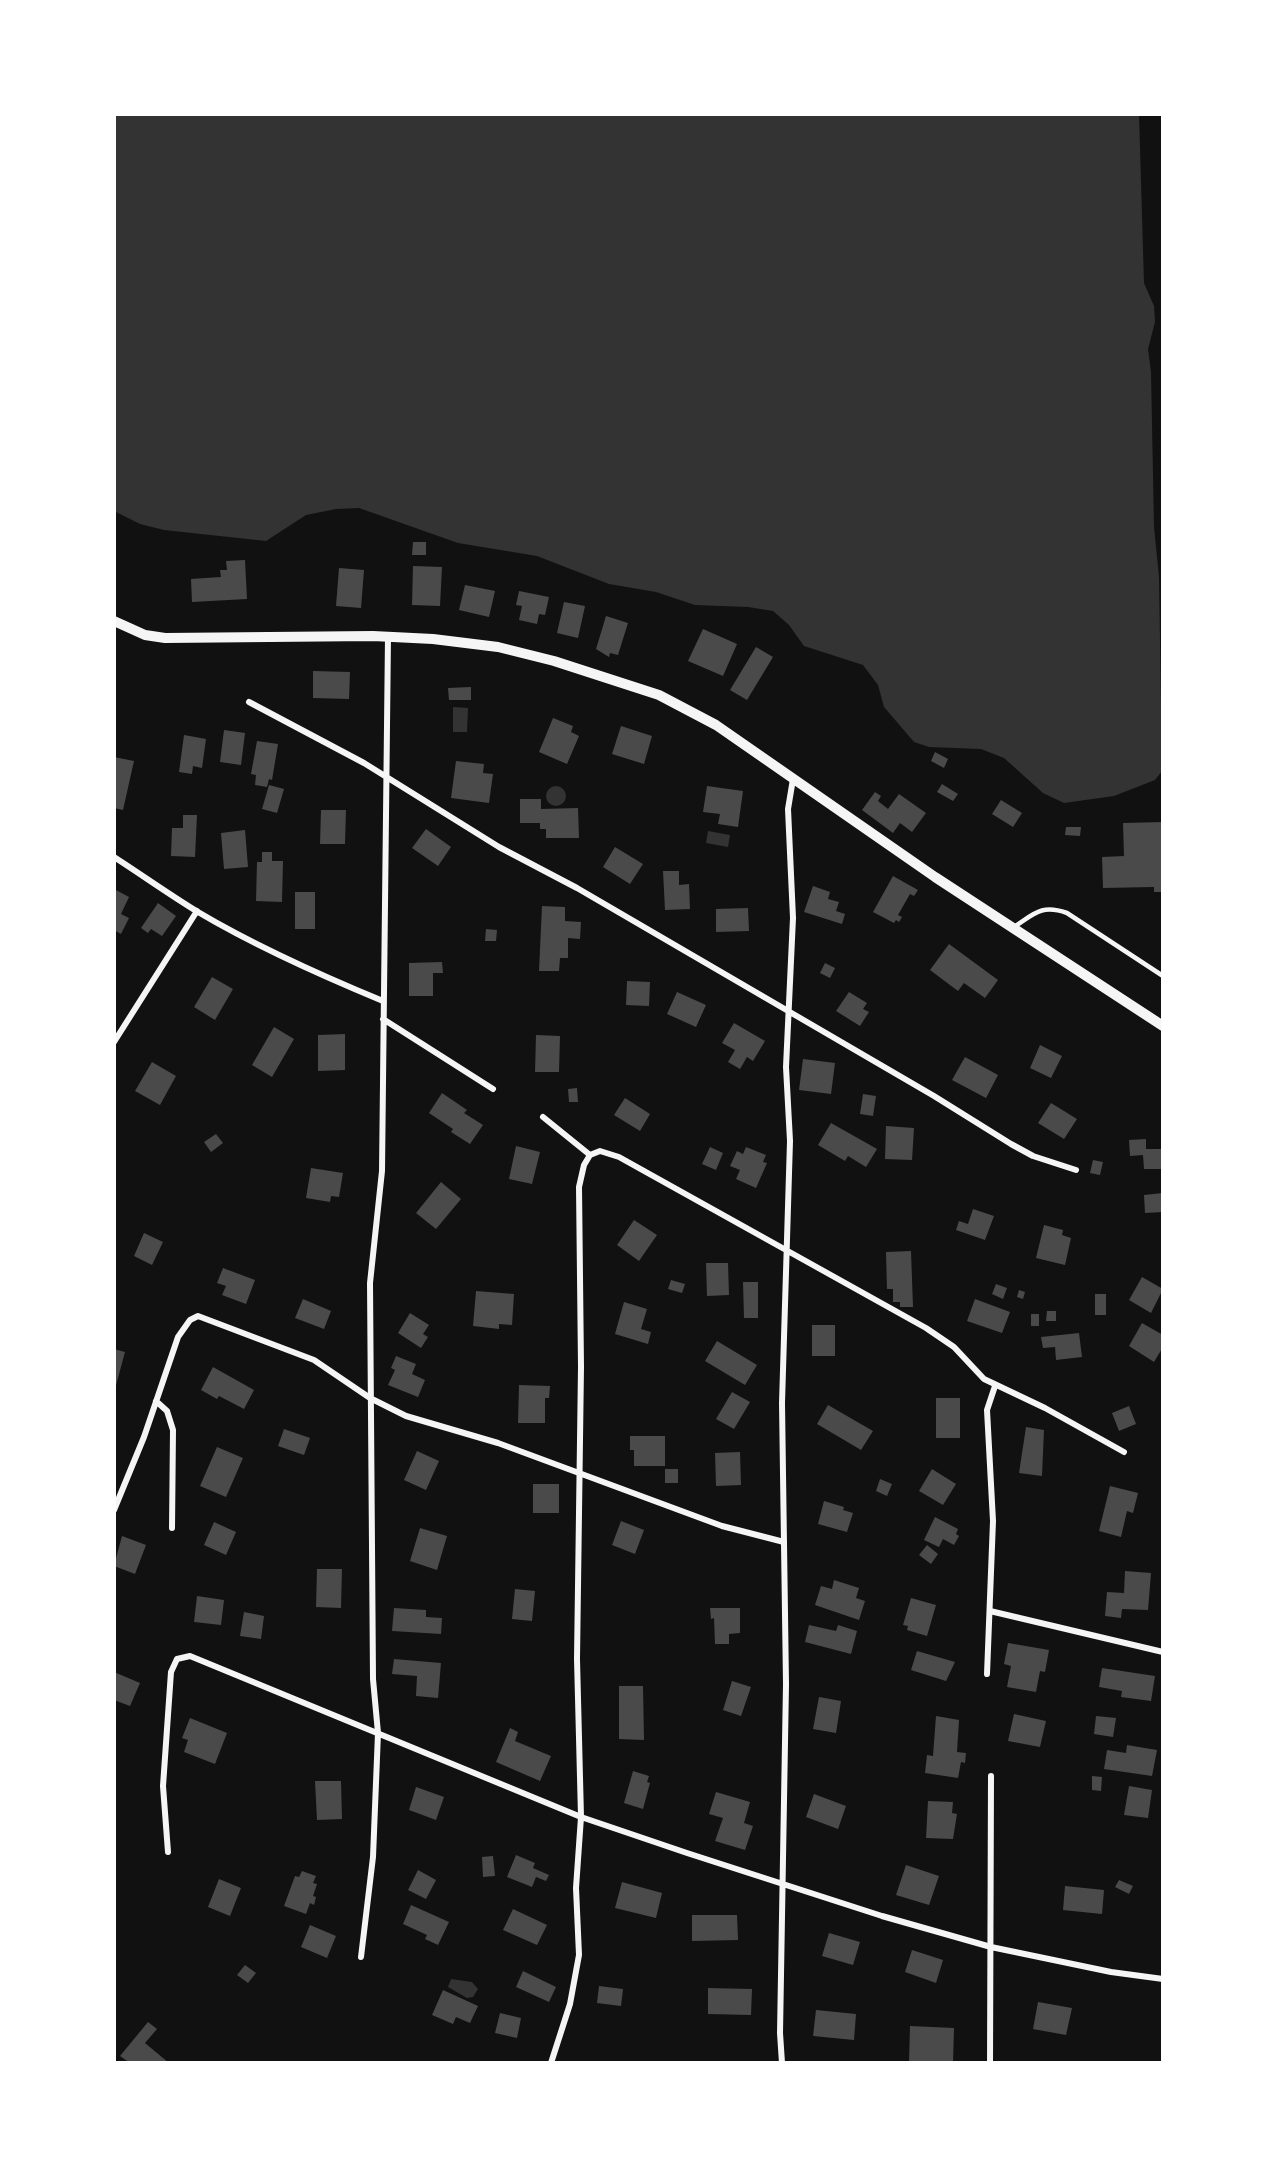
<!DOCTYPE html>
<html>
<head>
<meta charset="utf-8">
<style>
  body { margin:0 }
  #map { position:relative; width:1277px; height:2177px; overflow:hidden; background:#111; font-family:"Varela Round",sans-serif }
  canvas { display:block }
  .frame { position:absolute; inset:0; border:116px solid #fff; pointer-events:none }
</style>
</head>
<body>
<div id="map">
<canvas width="1277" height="2177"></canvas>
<div class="frame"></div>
</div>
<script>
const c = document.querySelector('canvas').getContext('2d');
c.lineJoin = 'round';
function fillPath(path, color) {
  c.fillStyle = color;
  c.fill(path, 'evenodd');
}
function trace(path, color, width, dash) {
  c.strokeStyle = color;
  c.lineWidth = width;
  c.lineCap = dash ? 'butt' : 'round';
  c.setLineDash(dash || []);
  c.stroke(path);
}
fillPath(new Path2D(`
  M114 114H1139L1144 283 1154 306 1155 322 1148 349 1151 372 1154 527 1159 577 1162 771 1155 780 1114 796 1064 803 1043 793 1004 758 981 749 929 747 914 742 884 707 878 685 863 665 804 646 789 625 773 611 748 607 695 605 656 592 609 584 537 556 458 543 359 508 336 509 306 515 266 541 164 530 140 524 114 511Z
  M453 707 468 708 467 732H453Z
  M546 796a10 10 0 1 1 20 0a10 10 0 1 1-20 0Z
  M708 831 730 835 728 847 706 843Z
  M451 1979 472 1982 478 1989 473 1997 467 1998 448 1987Z`), '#333');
fillPath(new Path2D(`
  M413 542H426V555H412Z
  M245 560 247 599 192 602 191 579 221 577 220 570H227L226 561Z
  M413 566 442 567 440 606 412 605Z
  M339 568 364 570 361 608 336 606Z
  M465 585 495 591 489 617 459 610Z
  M519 591 549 597 545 615 539 614 537 624 519 620 522 606 516 605Z
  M564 602 585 606 578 638 557 633Z
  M606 616 628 623 618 655 610 653 609 657 596 649Z
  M703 629 737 644 723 676 688 661Z
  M756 647 773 657 747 700 730 690Z
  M313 671 350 672 349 699 313 698Z
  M471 687V700H449L448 688Z
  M553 718 573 726 571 732 579 736 567 764 539 752Z
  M621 726 652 736 644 764 612 754Z
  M224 730 245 733 241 765 220 762Z
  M184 735 206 739 202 768 193 766 192 774 179 772Z
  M257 741 278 744 272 780 269 779 267 787 255 785 256 775 251 774Z
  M935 752 948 759 944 768 931 761Z
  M114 757 134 761 123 810 114 808Z
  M456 761 484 764 483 773 493 774 489 803 451 798Z
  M942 784 958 794 953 801 937 792Z
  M269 785 284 789 277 813 262 809Z
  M707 786 743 791 738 827 718 824 720 814 703 812Z
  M875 792 881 796 878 801 888 809 899 794 926 813 912 832 900 823 893 833 862 810Z
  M520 799H541V809L578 808 579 838H546V829H540V823H520Z
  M1001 800 1022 813 1013 827 992 814Z
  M321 810H346L345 844H320Z
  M183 815H197L195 857 171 856 172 828H183Z
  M1163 822V892H1154V887L1103 888 1102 857 1124 856 1123 823Z
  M1066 827H1081L1080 836 1065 835Z
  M426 829 451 847 438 866 412 848Z
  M245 830 248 867 224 869 221 833Z
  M615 847 643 864 630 884 603 867Z
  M262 852H272V861H283L282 902 256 901 257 862H262Z
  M663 871H679V885L689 884 690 909 665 910Z
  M893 876 918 890 914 896 910 894 898 915 902 917 899 922 896 920 894 923 873 912Z
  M813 886 830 892 828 899 839 902 836 911 845 914 842 924 804 912Z
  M114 889 129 897 121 914 129 918 121 934 114 930Z
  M295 892H315V929H295Z
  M158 903 176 916 162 936 151 929 148 933 141 928Z
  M542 906 565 907V921L581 922 580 939 568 938V958H560L559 971H539Z
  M748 908 749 931 716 932V909Z
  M486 929 497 930 496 941H485Z
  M949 944 998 980 985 998 964 983 958 991 930 970Z
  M442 962 443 973H433V996H409V963Z
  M825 963 835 968 830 978 820 973Z
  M212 977 233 989 215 1020 194 1007Z
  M627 981 650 982 649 1006 626 1005Z
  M677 992 706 1005 696 1027 667 1014Z
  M849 992 867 1003 863 1009 869 1012 860 1026 836 1011Z
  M734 1023 765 1041 753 1061 747 1057 740 1069 728 1062 735 1050 722 1043Z
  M274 1027 294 1039 272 1077 252 1065Z
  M345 1034V1070L318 1071V1035Z
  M536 1035 560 1036 559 1072H535Z
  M1040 1045 1062 1056 1051 1078 1030 1068Z
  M965 1057 998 1075 986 1098 952 1080Z
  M803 1059 835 1063 831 1094 799 1090Z
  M152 1062 176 1076 160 1105 135 1091Z
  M577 1088 578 1102H569L568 1089Z
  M442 1093 467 1110 464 1113 483 1125 470 1144 451 1132 453 1129 429 1113Z
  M863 1094 876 1096 873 1116 860 1114Z
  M625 1098 650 1114 640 1131 614 1115Z
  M1051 1103 1077 1119 1064 1139 1038 1123Z
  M831 1123 877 1149 866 1167 848 1156 845 1161 818 1145Z
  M886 1126 914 1128 912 1160 885 1159Z
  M216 1134 223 1143 211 1152 204 1142Z
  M1146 1139V1149H1163V1169H1144L1143 1155 1130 1156 1129 1140Z
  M516 1146 540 1152 532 1184 509 1179Z
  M710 1147 723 1153 716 1170 702 1164Z
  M746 1147 766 1155 763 1162 767 1163 756 1188 736 1179 740 1170 730 1166 737 1151 743 1154Z
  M1093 1160 1103 1162 1100 1175 1090 1173Z
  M311 1168 343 1173 339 1197 331 1196 330 1202 306 1198Z
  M441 1182 461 1199 436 1229 416 1213Z
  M1163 1193V1212L1145 1213 1144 1195Z
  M973 1209 994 1216 985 1240 956 1230 959 1221 968 1224Z
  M634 1220 657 1235 639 1261 617 1245Z
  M1044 1225 1063 1230 1062 1235 1071 1238 1065 1265 1036 1258Z
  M144 1233 163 1242 152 1265 134 1256Z
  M911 1251 913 1307H900V1302H893V1289H887L886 1252Z
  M706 1263H728L729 1295 707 1296Z
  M223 1268 255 1280 246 1304 222 1295 226 1286 217 1283Z
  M1142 1277 1163 1289 1151 1313 1129 1300Z
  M671 1280 685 1284 682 1293 668 1289Z
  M743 1282H758V1318H744Z
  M996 1284 1007 1288 1003 1299 992 1294Z
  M1019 1290 1025 1292 1023 1299 1017 1297Z
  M476 1291 514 1294 512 1325 499 1324V1329L473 1326Z
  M1095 1294H1106V1315H1095Z
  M303 1299 331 1311 324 1329 295 1318Z
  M975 1299 1010 1312 1002 1333 967 1321Z
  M624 1302 647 1309 641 1329 651 1332 648 1344 615 1334Z
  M1047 1311H1056V1321H1046Z
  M410 1313 429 1325 423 1334 428 1337 421 1348 398 1333Z
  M1031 1314H1039V1326H1031Z
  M1142 1323 1163 1335V1347L1154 1362 1129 1346Z
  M812 1325H835V1356H812Z
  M1079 1333 1082 1357 1056 1360 1055 1347 1043 1348 1041 1337Z
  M717 1341 757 1365 745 1385 705 1361Z
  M114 1349 125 1352 115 1389H114Z
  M396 1356 416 1364 412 1374 425 1380 418 1397 388 1385 395 1370 391 1368Z
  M213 1367 254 1390 244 1409 219 1396 217 1399 201 1390Z
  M519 1385 550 1386 549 1398H545V1423H518Z
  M732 1392 750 1402 734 1429 716 1419Z
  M936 1398H960V1438H936Z
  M828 1405 873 1431 861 1450 817 1424Z
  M1129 1406 1136 1424 1119 1431 1112 1413Z
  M1026 1427 1044 1430 1042 1476 1019 1473Z
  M284 1429 310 1438 304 1455 278 1446Z
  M630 1436H665V1466H634V1450H630Z
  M217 1447 243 1458 226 1497 200 1486Z
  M417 1451 439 1461 426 1490 404 1480Z
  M740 1452 741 1485 716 1486 715 1453Z
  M665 1469H678V1483H665Z
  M932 1469 956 1484 943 1505 919 1491Z
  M880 1479 892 1484 887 1496 876 1491Z
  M533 1484H559V1513H533Z
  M1110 1486 1138 1493 1133 1513 1127 1511 1121 1537 1099 1531Z
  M824 1501 844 1507 843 1510 853 1513 847 1532 818 1524Z
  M935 1517 958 1529 956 1534 959 1536 954 1545 943 1539 939 1547 924 1540Z
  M621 1521 644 1530 635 1554 612 1545Z
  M214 1522 236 1532 226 1555 204 1545Z
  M420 1528 447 1536 437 1570 410 1561Z
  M122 1536 146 1545 135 1574 114 1566Z
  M927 1545 938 1554 931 1564 919 1555Z
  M317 1569H342L341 1608 316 1607Z
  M1125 1571 1151 1573 1148 1610 1122 1609 1121 1618 1105 1616 1107 1592 1124 1593Z
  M834 1580 859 1588 856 1598 865 1601 859 1620 815 1605 821 1586 832 1589Z
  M515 1589 535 1591 532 1621 512 1619Z
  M197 1596 224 1600 221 1625 194 1622Z
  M911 1598 936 1605 927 1636 907 1630 908 1626 903 1625Z
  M394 1608 426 1610V1617L442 1618 441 1634 392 1631Z
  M710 1608H740V1633L729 1634V1644H715L714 1618 711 1619Z
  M244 1612 264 1616 261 1639 240 1636Z
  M809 1625 836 1631 838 1625 857 1631 851 1654 805 1642Z
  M1008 1643 1049 1650 1045 1672 1040 1671 1036 1692 1007 1687 1011 1666 1004 1664Z
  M917 1651 955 1662 946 1681 911 1670Z
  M394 1659 441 1663 438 1698 416 1696 417 1676 392 1674Z
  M1102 1668 1155 1676 1151 1701 1121 1697 1122 1691 1099 1687Z
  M114 1672 140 1683 130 1706 114 1700Z
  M732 1681 751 1687 741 1716 723 1710Z
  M619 1686H643L644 1740 619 1739Z
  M819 1697 841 1701 836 1733 813 1729Z
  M1014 1714 1046 1721 1040 1747 1008 1741Z
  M936 1716 959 1720 957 1752 966 1753 965 1763 961 1762 958 1778 925 1773 927 1755 933 1756Z
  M1096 1716 1116 1718 1113 1737 1094 1734Z
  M190 1718 227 1733 215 1764 184 1752 188 1740 182 1738Z
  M510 1728 518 1732 515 1741 551 1756 540 1781 496 1762Z
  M1127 1745 1157 1750 1152 1776 1104 1769 1107 1750 1126 1753Z
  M633 1771 649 1776 647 1782 650 1783 643 1809 624 1803Z
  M1092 1776 1102 1777 1101 1791 1092 1790Z
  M315 1781H341L342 1819 317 1820Z
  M1129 1786 1152 1790 1148 1818 1124 1815Z
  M416 1787 444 1797 436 1820 409 1810Z
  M716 1792 750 1802 744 1823 753 1826 745 1850 715 1841 723 1818 709 1814Z
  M814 1794 846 1806 838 1829 806 1817Z
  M928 1801 953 1802 952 1813 957 1814 953 1839 926 1838Z
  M516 1855 535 1863 533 1868 549 1875 546 1881 536 1877 532 1887 507 1877Z
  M493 1856 495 1876 483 1877 482 1857Z
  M906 1865 939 1876 929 1905 896 1895Z
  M418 1870 436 1880 426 1899 408 1890Z
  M302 1871 316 1876 313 1883 317 1884 313 1896 316 1897 314 1905 310 1903 306 1914 284 1906 295 1876 299 1877Z
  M219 1879 241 1888 230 1916 208 1907Z
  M1119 1880 1133 1886 1129 1894 1115 1887Z
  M622 1882 662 1893 656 1918 615 1908Z
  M1065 1886 1104 1890 1102 1914 1063 1910Z
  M411 1905 449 1922 438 1945 425 1939 427 1935 403 1924Z
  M513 1909 547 1925 537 1945 503 1930Z
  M692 1915H737L738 1940 692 1941Z
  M310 1925 336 1936 327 1958 301 1947Z
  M829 1933 860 1942 853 1965 822 1956Z
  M912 1950 943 1960 936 1983 905 1972Z
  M245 1965 256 1973 248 1983 237 1975Z
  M523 1971 556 1987 549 2002 516 1987Z
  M599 1986 623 1989 621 2006 597 2003Z
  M708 1988 752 1989 751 2015 708 2014Z
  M443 1990 478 2006 470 2023 456 2017 453 2024 432 2015Z
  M1038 2002 1072 2008 1066 2035 1033 2029Z
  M816 2010 856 2014 854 2040 813 2036Z
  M500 2013 521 2018 517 2038 495 2033Z
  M148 2022 157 2029 145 2043 169 2063H130L120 2056Z
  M910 2026 954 2028 953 2063H909Z`), '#4a4a4a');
trace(new Path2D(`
  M1014 927C1034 914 1041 904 1067 913L1163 976`), '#f5f5f5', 4.5);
trace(new Path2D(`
  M249 702 364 763 499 847 577 888 934 1096 1011 1144 1033 1156 1076 1170
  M114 857C142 875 170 895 198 912 257 947 320 975 383 1001
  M383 1019 493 1089
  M114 1042 197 911
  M543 1117 590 1155
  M590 1155 600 1151 619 1157 926 1328 954 1347 984 1379 1045 1408 1124 1452
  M156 1401 167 1411 173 1430 172 1528
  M114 1510 144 1437 178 1337 190 1320 198 1316 314 1360 370 1398 406 1416 498 1443 722 1526 784 1542
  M990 1611 1163 1652
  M987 1674 993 1521 987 1410 995 1386
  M168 1852 163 1786 171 1672 177 1659 190 1656 581 1817 687 1853 882 1916 991 1947 1111 1972 1163 1979
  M361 1957 373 1857 378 1733 373 1679 370 1283 382 1171 388 637
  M551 2063 570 2004 579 1955 576 1888 581 1817 577 1659 581 1367 579 1187 584 1165 590 1155
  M782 2063 780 2033 786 1684 782 1403 790 1141 786 1067 793 918 788 809 793 779
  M990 2063 991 1776`), '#f5f5f5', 6);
trace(new Path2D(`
  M114 621 145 635 165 638 373 636 433 639 498 647 554 661 659 695 716 725 935 877 1163 1026`), '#f5f5f5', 10);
</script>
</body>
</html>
